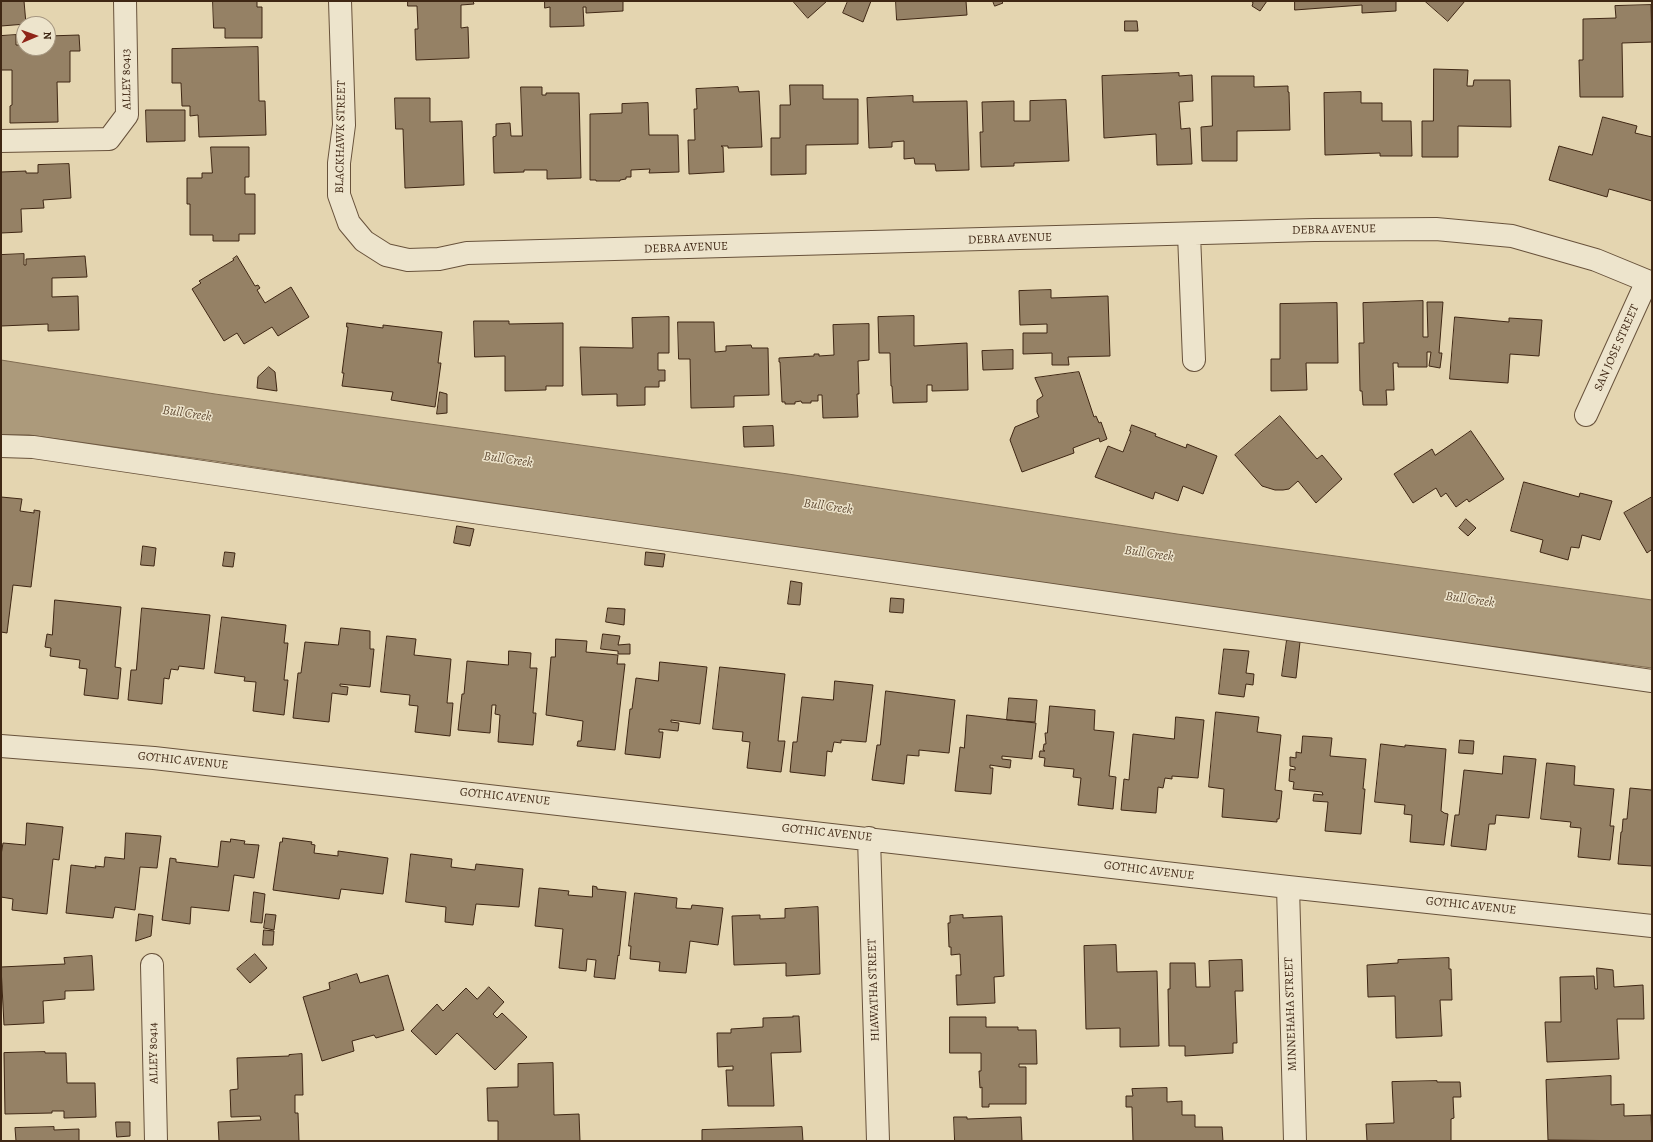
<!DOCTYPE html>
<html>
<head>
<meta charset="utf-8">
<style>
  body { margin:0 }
  #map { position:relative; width:1653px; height:1142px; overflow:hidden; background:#e4d5b0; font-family:Alegreya,serif }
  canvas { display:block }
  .frame { position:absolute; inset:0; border:2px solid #3f2714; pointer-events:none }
  .north { position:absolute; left:16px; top:16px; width:40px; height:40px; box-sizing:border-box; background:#ede4cc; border:1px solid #a79882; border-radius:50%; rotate:88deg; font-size:11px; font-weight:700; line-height:16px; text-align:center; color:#3f2714 }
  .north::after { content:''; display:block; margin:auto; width:14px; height:18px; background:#8f2418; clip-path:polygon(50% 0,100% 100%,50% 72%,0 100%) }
</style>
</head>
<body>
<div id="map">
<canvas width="1653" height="1142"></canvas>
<div class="frame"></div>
<div class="north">N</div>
</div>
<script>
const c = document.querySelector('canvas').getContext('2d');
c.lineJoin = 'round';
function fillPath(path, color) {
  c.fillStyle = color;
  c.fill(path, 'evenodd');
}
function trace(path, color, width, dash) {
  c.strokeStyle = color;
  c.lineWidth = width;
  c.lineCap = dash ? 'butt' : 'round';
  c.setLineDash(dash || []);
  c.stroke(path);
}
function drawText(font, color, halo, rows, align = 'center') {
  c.font = font + ' Alegreya,serif';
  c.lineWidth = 3;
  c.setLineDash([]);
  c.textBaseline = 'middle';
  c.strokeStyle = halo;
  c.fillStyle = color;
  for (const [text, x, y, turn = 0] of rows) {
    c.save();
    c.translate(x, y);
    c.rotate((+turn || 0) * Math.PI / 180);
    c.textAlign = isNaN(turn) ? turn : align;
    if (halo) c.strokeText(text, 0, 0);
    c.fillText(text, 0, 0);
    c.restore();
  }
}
const water = new Path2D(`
  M1 360 215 394 788 474 1177 534 1652 600V668L1198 607 785 547 215 461 29 435H1Z`);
fillPath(water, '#ac9a7b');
trace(water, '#806c52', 1);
const building = new Path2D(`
  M1 1H24L26 24 1 26Z
  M213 1H257V7H262V38H225V28H214Z
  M408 1H473L474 4 461 5V28L468 27 469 58 416 60 415 29H418L417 6H408Z
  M545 1H623V11L586 13V7H583L584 26 550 27V7L545 8Z
  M793 1H827L808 18Z
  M848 1H871L863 22 843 13Z
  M896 1H966L967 15 897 20Z
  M993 1H1001L1003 3 995 6Z
  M1251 1H1267L1260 11 1252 6 1253 3Z
  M1295 1H1396V11L1362 13V5L1295 10Z
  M1425 1H1465L1448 21Z
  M1651 5 1652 42 1622 43 1623 97H1580L1579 60H1583V19L1616 18 1615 6Z
  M1125 21H1137L1138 31H1125Z
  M16 35V45H24V48H48V36L79 35 80 51H70V82H57L58 122 10 123V106L12 105V70H1V36Z
  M258 47 259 101H265L266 135 199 137 198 115 190 116V106H182L181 83H172V49Z
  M1434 69 1468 70 1467 86H1473L1474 80H1510L1511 127 1458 126V157H1422V121H1433Z
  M1179 73V76L1192 75 1193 101 1179 102 1181 129 1190 128 1192 164 1157 165 1156 134 1104 138 1102 76Z
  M1212 76H1254V87L1288 86V92H1289L1290 130 1237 131V161H1202L1201 127 1212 126Z
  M790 85H823V99H858V144L806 145V174L771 175V138H780V105H790Z
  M521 87H542V95H546V93H579L581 178 547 179V170H524V172L494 173 493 137 496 136V124L510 123 511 136H522Z
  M738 87 739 92 759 91 762 147 728 148V146H721L723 147 724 172 689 174 688 140H695L694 109H697L696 89Z
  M1361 92V103H1382V121H1411L1412 156H1380V153L1325 155 1324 93Z
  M913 96V102L967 101 969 170 936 171 935 164H915L914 158 904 159V141L892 142V147L869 148 867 98Z
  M395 98H430V122L462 121 464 185 405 188 403 129H396Z
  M1066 100 1069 161 1014 163V166L981 167 980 132H983L982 102 1014 101V121H1030V101Z
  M648 103 649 135H678L679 172 649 173 650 169 631 170V177H626V179L620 180V181H596V180H590V114L622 113V104Z
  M146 110H185V141L147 142Z
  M1603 117 1637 126 1635 133 1652 137V201L1609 189 1607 197 1549 180 1559 146 1592 155Z
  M211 147H249V177H245V194H255V234H239V241H213V235H190V204H187V178H202V173H212Z
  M69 164 71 198 43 200 44 208 21 209 22 232 1 233V172L26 171V173H38V165Z
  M24 254V265H26V259L85 256 87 277 52 278V297L78 296 79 330 48 331V324L1 326V255Z
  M237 256 255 286 258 285 260 288 257 290 265 303 291 287 309 317 278 336 272 327 244 344 237 333 224 341 192 289 201 283 199 281 234 260 233 259Z
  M1051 290V298L1108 296 1110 356 1068 357 1069 365H1052V353L1023 354V333H1047V324L1020 325 1019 291Z
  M1423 301V337H1428L1427 302H1443L1439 353H1442L1440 368 1429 366 1431 352H1427V367H1398V363H1393L1394 390H1386L1387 405H1363L1362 391H1360L1359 343H1364L1363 303Z
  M1337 303 1338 363H1306L1307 390 1271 391V359H1280V304Z
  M914 316V346L967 343 968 390 932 391V385H927V402L893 403 892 386H891L890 353H879L878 317Z
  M669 317V353H658V370H665V381H659V387H645V405L617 406V394L582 395 580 347 633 348 632 318Z
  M1455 317 1509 322V318L1542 320 1539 356 1510 354 1508 383 1450 379Z
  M474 321H509V324L563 323V386H546V390L505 391V356L475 357Z
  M678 322H714L715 352 726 351V346L751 345 752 348H768L769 395 734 396V407L691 408 690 359H679Z
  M347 323 383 328V325L442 332 438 363H441L435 407 391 400 393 392 342 386 344 373H342L348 327H347Z
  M869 324V360L858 361 859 394H857L858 417 823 418 822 395H818V401H811V403H802L801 401 795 402V404H785V402H782L780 362H779V358L814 356V354H819V356L834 355 833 325Z
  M1013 350V369L983 370 982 351Z
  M269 367 275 372 277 391 257 388 258 377Z
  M1079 372 1094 417 1096 416 1099 423 1101 422 1107 439 1100 442 1099 438 1073 448 1074 453 1022 472 1010 440 1015 427 1039 417 1037 412V400L1043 396 1035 378Z
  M440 392 447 394V413L437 414Z
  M1280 416 1317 459 1322 455 1342 479 1316 503 1298 481 1289 489 1283 490H1275L1262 486 1235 455Z
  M1132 425 1156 434 1155 436 1186 448 1187 444 1217 456 1203 494 1183 486 1178 501 1155 492 1153 499 1095 477 1108 446 1123 452 1131 431H1130Z
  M773 426 774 446 744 447 743 427Z
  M1471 431 1504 479 1469 502 1467 499 1456 507 1446 493 1441 497 1436 488 1413 503 1394 474 1432 449 1435 455Z
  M1524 482 1579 497 1580 493 1612 501 1600 540 1582 535 1579 548 1571 547 1568 560 1540 552 1543 540 1511 531Z
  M1 497 22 499 20 511 34 513V510L40 511 31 587 13 585 7 633 1 632Z
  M1652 497V552L1651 550 1647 553 1624 513Z
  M1466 519 1476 528 1468 536 1459 528Z
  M457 526 474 529 470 546 454 543Z
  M143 546 156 548 154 566 141 565Z
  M225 552 235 553 233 567 223 566Z
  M646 552 665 554 663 567 645 565Z
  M791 581 802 583 800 605 788 604Z
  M891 598 904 599 903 613 890 612Z
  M55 600 121 607 115 667 121 668 118 699 84 695 87 669 79 668 80 660 50 656 51 648 45 647 47 634 52 635Z
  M142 608 210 615 204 669 179 666 178 670 171 669 169 679 164 678 162 704 128 700 131 670H136Z
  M608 608 625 609 624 625 606 622Z
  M222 617 286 625 284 643H288L284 680H288L284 715 253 711 256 682 244 681 245 677 215 673Z
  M341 628 370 631V649H374L370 687 340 684V686L348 687 347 695 332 693 329 722 293 718 298 673H301L305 642 338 645Z
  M603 634 620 636 618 645 630 644V654H618V651L601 649Z
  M387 636 416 639 414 655 451 659 447 703H453L450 736 415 732 418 706 409 705 410 695 381 692Z
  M556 639 587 641 586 652 618 655 617 664H625L615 750 577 746 578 741H581L583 721 546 715 551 657H555Z
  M1287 640 1300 642 1296 678 1282 676Z
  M1224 649 1249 651 1246 673 1254 674 1253 685 1246 684 1244 697 1219 694Z
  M509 651 531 653 530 668H537L533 713H536L533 745 498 742 500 715 495 714 496 705H492L490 733 458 730 462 694H464L467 661 508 665Z
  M660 662 707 667 700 724 671 720V722L679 723 678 731 659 729V732H663L660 758 625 754 630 709H632L636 678 658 681Z
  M720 667 785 674 778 741H785L781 772 747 768 750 742 742 741 743 732 713 729Z
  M835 681 873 685 866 742 841 740V743L834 742 832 752 827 751 825 776 790 772 793 742H797L802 697 833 700Z
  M886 691 955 700 949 753 919 750V756L907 755 904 784 872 780 877 745H880Z
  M1009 698 1037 700 1035 722 1007 720Z
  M1050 706 1095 710 1094 730 1114 732 1109 776 1116 777 1113 809 1078 805 1081 778 1073 777 1074 769 1044 766 1045 758 1039 757 1040 751H1045L1043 750 1044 744H1046L1045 733H1047Z
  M1216 712 1259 717 1257 732 1281 735 1275 790 1282 791 1279 819H1277V822L1222 817 1224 789 1209 787Z
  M967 715 1036 723 1032 759 1002 756V759L1011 760 1010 768 990 765V768H993L991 794 955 791 960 747 964 748Z
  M1176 717 1204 720 1198 778 1172 776V779L1165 778 1163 788 1158 787 1156 813 1121 810 1124 779 1129 780 1133 734 1174 739Z
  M1303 736 1332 738 1330 756 1366 759 1363 789H1365L1361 834 1325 831 1328 802 1313 801 1314 794 1323 795 1322 792 1293 789 1294 782 1289 781 1290 769 1295 770V767L1290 766V757L1296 758V752L1301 753Z
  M1460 740 1474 741 1473 754 1459 753Z
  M1381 744 1405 747V745L1446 749 1441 811 1443 812 1444 813 1448 814 1444 845 1410 842 1412 815 1404 814 1405 805 1375 802Z
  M1504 756 1536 759 1529 818 1496 815 1495 824H1489L1486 850 1451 846 1455 815H1459L1464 770 1502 774Z
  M1547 763 1575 766 1574 785 1614 789 1610 826H1614L1610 860 1578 857 1581 828 1570 827 1571 822 1541 819Z
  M1652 775V866L1618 864 1621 832H1622L1623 819H1627L1630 788 1651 790Z
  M27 823 63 827 59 860 53 859 47 914 12 910 13 899 1 897V855L3 843 25 845Z
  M126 833 161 836 157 868 140 867 135 910 115 907 113 918 66 913 71 865 96 868 95 866 104 867 105 857 124 859Z
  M283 838 312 842 311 844 315 845 314 853 338 856V851L388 858 383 894 341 889 339 899 273 890 280 842H282Z
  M231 839 245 841 244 844 259 845 254 878 234 875 229 911 191 907 190 924 162 920 170 858 176 859V862L218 867 221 841 230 842Z
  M411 854 452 859 451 867 475 870 476 864 523 869 519 907 476 904 473 925 445 922 446 907 406 902Z
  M593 886 597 887V889L626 892 619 956 618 955 615 979 594 977 596 960 587 959 586 971 559 968 563 929 535 926 539 888 569 891 568 895 592 897Z
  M254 892 265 894 262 923 251 922Z
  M635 893 677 898 676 908 691 909 692 905 723 908 718 945 690 941 686 973 659 971 660 962 630 959 631 946H629Z
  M818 907 820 974 786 976V963L734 965 732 916 760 915V919L785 918V909Z
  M139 914 153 916 151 936 136 941Z
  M266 914 276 915 274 930 264 928Z
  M963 915V918L1002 916 1004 976 994 977 995 1003 957 1005 956 975H961L960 954 951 955V947H949L948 923H950V916Z
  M264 930 274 931 273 945H263Z
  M1116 945 1117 972 1157 971 1159 1046 1120 1047V1028L1086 1029 1084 946Z
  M255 954 267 968 250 983 237 969Z
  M92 956 94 990 65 991V999L43 1001 44 1023 4 1025 1 967 65 964 64 958Z
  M1449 958V969H1451L1452 1000H1440L1442 1036 1396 1038 1395 996 1368 997 1367 965 1398 963V960Z
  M1242 960 1243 991H1235L1237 1043H1233V1053L1185 1056V1046H1169L1168 989H1170V963H1195L1196 987H1210L1209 961Z
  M1597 968 1613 970 1614 987 1643 985 1644 1019H1617L1619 1059 1547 1062 1545 1022H1561L1560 977 1594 976 1595 989H1597Z
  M357 974 360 983 388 975 404 1030 376 1038 374 1035 352 1041 354 1051 322 1061 303 997 330 989 329 983Z
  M489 987 504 1002 493 1014 497 1018 502 1013 527 1037 495 1070 457 1033 436 1055 411 1031 437 1004 443 1011 466 988 477 999Z
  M793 1016H799L801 1052 771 1053 774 1106H728L726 1070H733V1066L718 1067 717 1033H731V1029L763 1027V1018L793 1017Z
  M950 1017H986V1027H1018V1030H1036L1037 1064H1019V1067H1026V1104H989V1107H982V1087L980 1088 979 1071H981V1053H950Z
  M45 1052V1053H66L67 1083H95L96 1117 64 1118V1111H52V1113L5 1114 4 1053Z
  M302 1054 303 1095H295V1113H298L299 1141H219L218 1122 261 1120 260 1116 231 1117 230 1090 238 1089 237 1058 289 1056V1055Z
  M553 1063 554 1115 579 1114 580 1141H498V1121H488L487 1088 518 1087V1064Z
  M1611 1076V1105L1624 1104V1116L1651 1115 1652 1141 1548 1140 1546 1080Z
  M1437 1081V1082H1460L1461 1097H1453L1454 1118 1451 1119V1141H1367L1366 1124 1394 1123 1392 1082Z
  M1167 1088V1102L1182 1101V1115H1195V1127H1222L1223 1141H1133L1132 1107H1126V1096H1133L1132 1089Z
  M954 1117H967V1119L1021 1117 1022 1141H955Z
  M116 1122H130V1136L117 1137Z
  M54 1127V1130L79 1129V1141H16L15 1128Z
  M802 1127 803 1141H702V1130Z`);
fillPath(building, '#958165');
trace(building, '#3f2714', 1);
const minor = new Path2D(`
  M340 1 344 125 339 163V195L349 223 364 241 386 255 408 260 439 259 467 253 1314 230 1436 229 1512 236 1596 260 1652 283
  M1 141 109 139 127 115 125 1
  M1189 234 1194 360
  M1586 415 1647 281
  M1 446 33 447 494 515 1652 681
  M1 746 154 758 1288 887 1652 926
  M869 838 878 1141
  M1288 887 1295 1141
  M152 965 156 1141`);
trace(minor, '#68523b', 24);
trace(minor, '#ede4cc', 22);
drawText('12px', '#3f2714', '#ede4cc', [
  ["ALLEY 80413",127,79,-91],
  ["BLACKHAWK STREET",341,137,-89],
  ["DEBRA AVENUE",1334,230,-1],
  ["DEBRA AVENUE",1010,239,-2],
  ["DEBRA AVENUE",686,248,-2],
  ["SAN JOSE STREET",1617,348,-66],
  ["GOTHIC AVENUE",183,761,6],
  ["GOTHIC AVENUE",505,797,6],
  ["GOTHIC AVENUE",827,833,6],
  ["GOTHIC AVENUE",1149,871,7],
  ["GOTHIC AVENUE",1471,906,6],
  ["HIAWATHA STREET",874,990,-92],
  ["MINNEHAHA STREET",1291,1014,-92],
  ["ALLEY 80414",154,1053,-91]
]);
drawText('italic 13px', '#604a33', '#ede4cc', [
  ["Bull Creek",187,414,8],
  ["Bull Creek",508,460,8],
  ["Bull Creek",828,507,8],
  ["Bull Creek",1149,554,8],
  ["Bull Creek",1470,600,8]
]);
</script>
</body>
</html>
